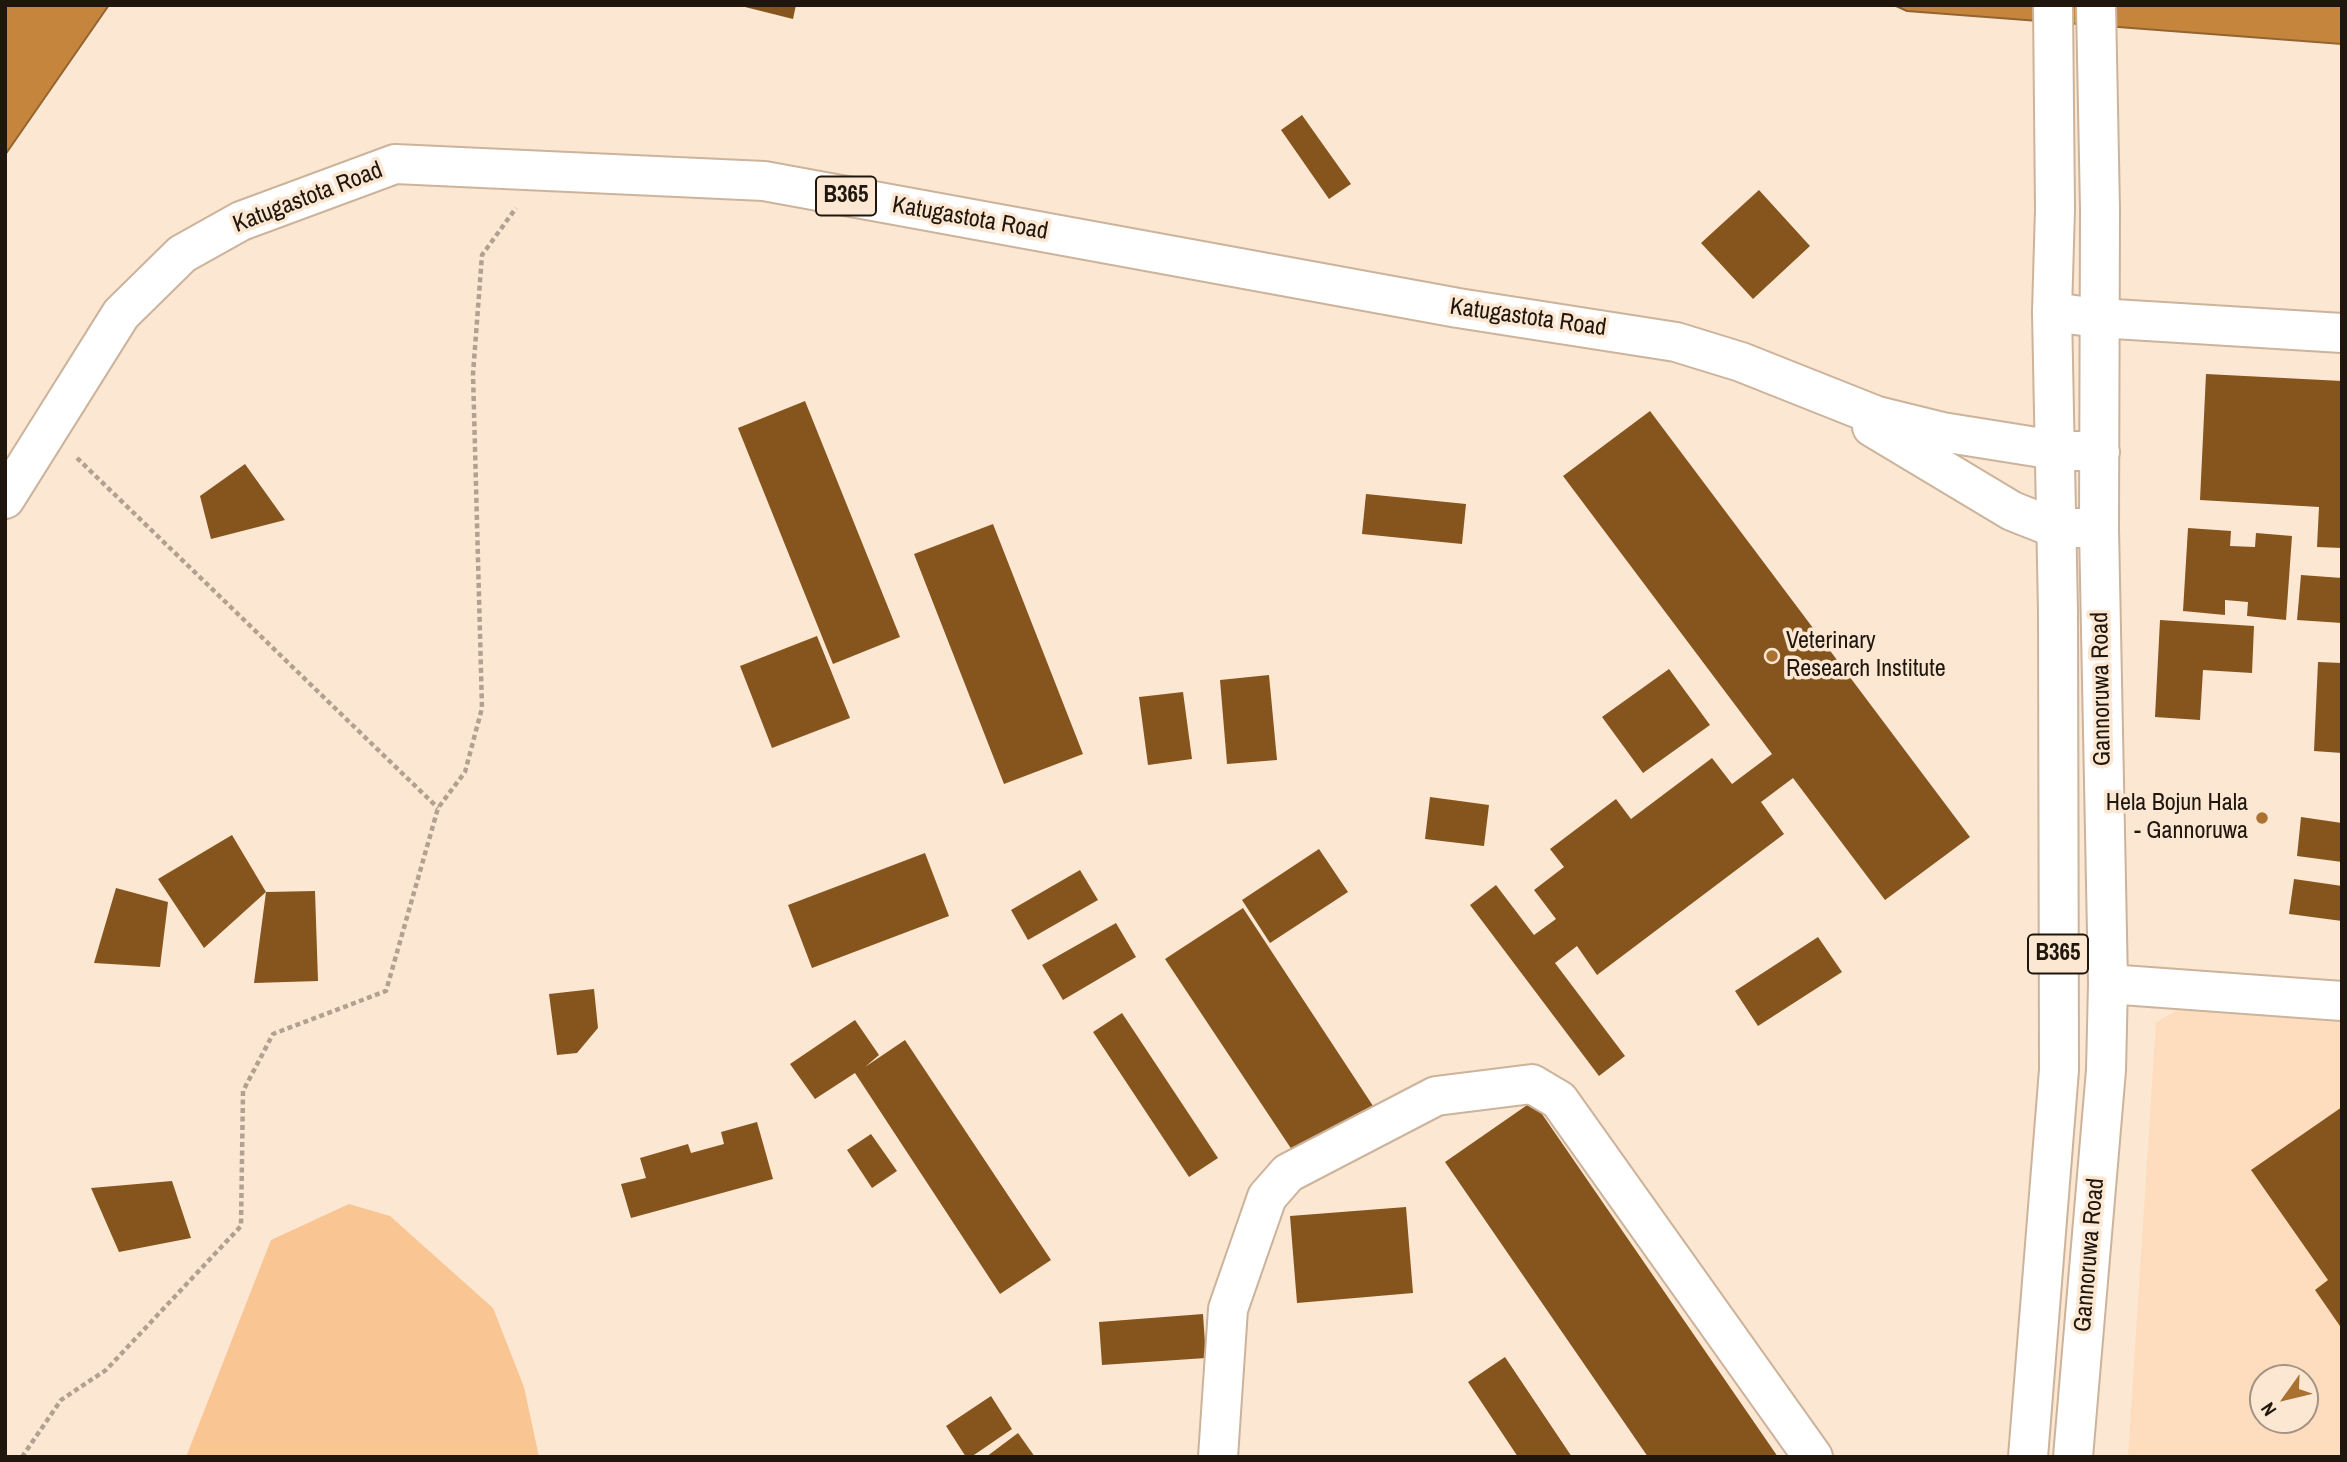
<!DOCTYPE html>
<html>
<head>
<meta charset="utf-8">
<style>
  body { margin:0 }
  #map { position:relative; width:2347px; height:1462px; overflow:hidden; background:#fce7d3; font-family:"Archivo Narrow",sans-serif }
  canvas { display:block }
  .frame { position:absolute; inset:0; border:7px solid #1f160d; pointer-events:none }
  .north { position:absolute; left:2249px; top:1364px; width:70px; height:70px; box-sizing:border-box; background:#fce7d3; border:2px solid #a49384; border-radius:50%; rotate:236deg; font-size:19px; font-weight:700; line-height:28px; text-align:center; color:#1f160d }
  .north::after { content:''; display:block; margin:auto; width:24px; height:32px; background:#aa7130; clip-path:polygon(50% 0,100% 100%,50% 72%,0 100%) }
</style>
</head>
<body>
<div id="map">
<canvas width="2347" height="1462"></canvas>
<div class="frame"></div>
<div class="north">N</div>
</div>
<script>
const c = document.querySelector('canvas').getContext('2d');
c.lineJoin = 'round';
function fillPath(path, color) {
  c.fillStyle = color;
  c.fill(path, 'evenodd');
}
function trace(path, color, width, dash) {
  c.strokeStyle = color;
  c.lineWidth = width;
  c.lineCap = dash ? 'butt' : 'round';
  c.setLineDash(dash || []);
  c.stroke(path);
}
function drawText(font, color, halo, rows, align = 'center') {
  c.font = font + ' "Archivo Narrow",sans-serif';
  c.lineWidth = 7;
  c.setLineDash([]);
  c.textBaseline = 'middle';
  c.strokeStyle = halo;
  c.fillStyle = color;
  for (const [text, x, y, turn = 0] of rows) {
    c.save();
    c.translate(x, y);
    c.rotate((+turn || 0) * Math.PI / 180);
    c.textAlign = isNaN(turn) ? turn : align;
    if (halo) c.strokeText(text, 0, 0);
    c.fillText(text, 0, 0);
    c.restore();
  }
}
fillPath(new Path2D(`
  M2181 1008 2342 1022V1457H2128L2156 1022ZM2263 1378H2305V1420H2263Z`), '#fdddbe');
fillPath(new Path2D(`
  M349 1204 390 1216 493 1308 524 1387 539 1457H186L271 1240Z`), '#f9c592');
const water = new Path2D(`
  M5 5H109L5 155Z
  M1894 5H2342V44L1907 11Z`);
fillPath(water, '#c6853d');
trace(water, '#94642f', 2);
fillPath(new Path2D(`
  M737 5H796L793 19Z
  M1302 115 1351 184 1329 199 1281 130Z
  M1759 190 1810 246 1753 299 1701 243Z
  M2206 374 2342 381V548L2317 547 2319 507 2200 500Z
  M805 401 900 637 833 664 738 428Z
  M1650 411 1970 837 1885 900 1793 778 1761 802 1784 834 1597 975 1577 946 1555 963 1625 1056 1599 1076 1470 905 1496 885 1534 935 1556 919 1534 890 1564 867 1550 849 1616 799 1631 819 1712 758 1732 784 1772 754 1563 476Z
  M245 464 285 520 211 539 200 496Z
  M1366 494 1466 504 1462 544 1362 534Z
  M993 524 1083 754 1004 784 914 554Z
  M2188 528 2231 531 2230 546 2255 547 2256 533 2292 536 2286 620 2247 616 2248 602 2225 600V615L2183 611Z
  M2301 575 2342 578V623L2297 620Z
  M2160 620 2254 626 2252 673 2203 670 2200 720 2155 717Z
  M817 636 850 718 772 748 740 666Z
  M2318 662 2342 663V753L2314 751Z
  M1669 669 1710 725 1643 773 1602 717Z
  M1269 675 1277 760 1227 764 1220 680Z
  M1183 692 1192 759 1148 765 1139 697Z
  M1430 797 1489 805 1484 846 1425 839Z
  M2301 817 2342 823V862L2297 856Z
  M232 835 266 892 204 948 158 879Z
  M1319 849 1348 892 1270 943 1242 900Z
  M925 853 949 916 812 968 788 905Z
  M1080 870 1098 900 1028 940 1011 910Z
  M2294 879 2342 886V921L2289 914Z
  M116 888 168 902 160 967 94 963Z
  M315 891 318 981 254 983 266 892Z
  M1243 908 1377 1112 1300 1162 1165 959Z
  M1116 923 1136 957 1063 1000 1042 965Z
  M1818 937 1842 972 1758 1026 1735 991Z
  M594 989 598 1028 577 1053 557 1055 549 994Z
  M1122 1013 1218 1158 1189 1177 1093 1032Z
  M855 1020 879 1055 865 1067 905 1040 1051 1260 1000 1294 855 1073 815 1099 790 1064Z
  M1533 1101 1778 1457H1648L1445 1162Z
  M2342 1107V1329L2315 1290 2328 1280 2251 1170Z
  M757 1122 773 1179 631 1218 621 1184 646 1178 640 1158 688 1144 691 1153 724 1144 721 1132Z
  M871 1134 897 1171 872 1188 847 1150Z
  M172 1181 191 1238 119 1252 91 1188Z
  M1406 1207 1413 1293 1297 1303 1290 1216Z
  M1203 1314 1206 1358 1102 1365 1099 1322Z
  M1505 1357 1572 1457H1518L1468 1382Z
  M991 1396 1012 1429 971 1457H966L946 1426Z
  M1018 1433 1035 1457H986Z`), '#85551d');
const minor = new Path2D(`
  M2052 312 2098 318 2342 333
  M2108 984 2342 1001
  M1218 1457 1228 1309 1267 1197 1288 1173 1436 1096 1532 1084 1559 1100 1813 1457`);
const major = new Path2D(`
  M1872 427 2012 511 2055 528H2079
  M5 499 121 314 182 254 241 221 395 164 764 181 1458 308 1676 342 1741 362 1877 416 1942 432 2055 450 2100 452
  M2028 1457 2059 1070 2058 612 2052 312 2055 209 2053 5
  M2073 1457 2106 1070 2108 984 2099 529 2100 210 2096 5`);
trace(minor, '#ccb39b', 42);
trace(major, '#ccb39b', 42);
trace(new Path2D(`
  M77 458 438 808
  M22 1457 61 1400 106 1370 241 1226 243 1091 273 1034 386 991 438 808 465 772 482 708 473 374 482 255 516 208`), '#b2a190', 4.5, [5, 3.5]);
trace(minor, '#fff', 38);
trace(major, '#fff', 38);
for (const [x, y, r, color] of [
  [1772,656,7,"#aa7130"],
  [2262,818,7,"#aa7130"]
]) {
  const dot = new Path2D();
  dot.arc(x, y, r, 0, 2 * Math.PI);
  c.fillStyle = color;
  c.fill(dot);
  trace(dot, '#fce7d3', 2.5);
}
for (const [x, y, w] of [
  [846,196,60],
  [2058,954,60]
]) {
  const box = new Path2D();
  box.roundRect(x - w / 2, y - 19.5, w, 39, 5);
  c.fillStyle = '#fce7d3';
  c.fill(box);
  trace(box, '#1f160d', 2);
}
drawText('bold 23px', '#1f160d', null, [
  ["B365",846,196],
  ["B365",2058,954]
]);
drawText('24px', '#1f160d', '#fce7d3', [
  ["Katugastota Road",308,198,-21],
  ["Katugastota Road",970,219,10],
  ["Katugastota Road",1528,318,8],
  ["Gannoruwa Road",2102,689,-91],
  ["Gannoruwa Road",2090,1255,-85]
]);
drawText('24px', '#1f160d', '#fce7d3', [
  ["Veterinary",1786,642],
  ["Research Institute",1786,670],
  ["Hela Bojun Hala",2248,804,"right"],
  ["- Gannoruwa",2248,832,"right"]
], 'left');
</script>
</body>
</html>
